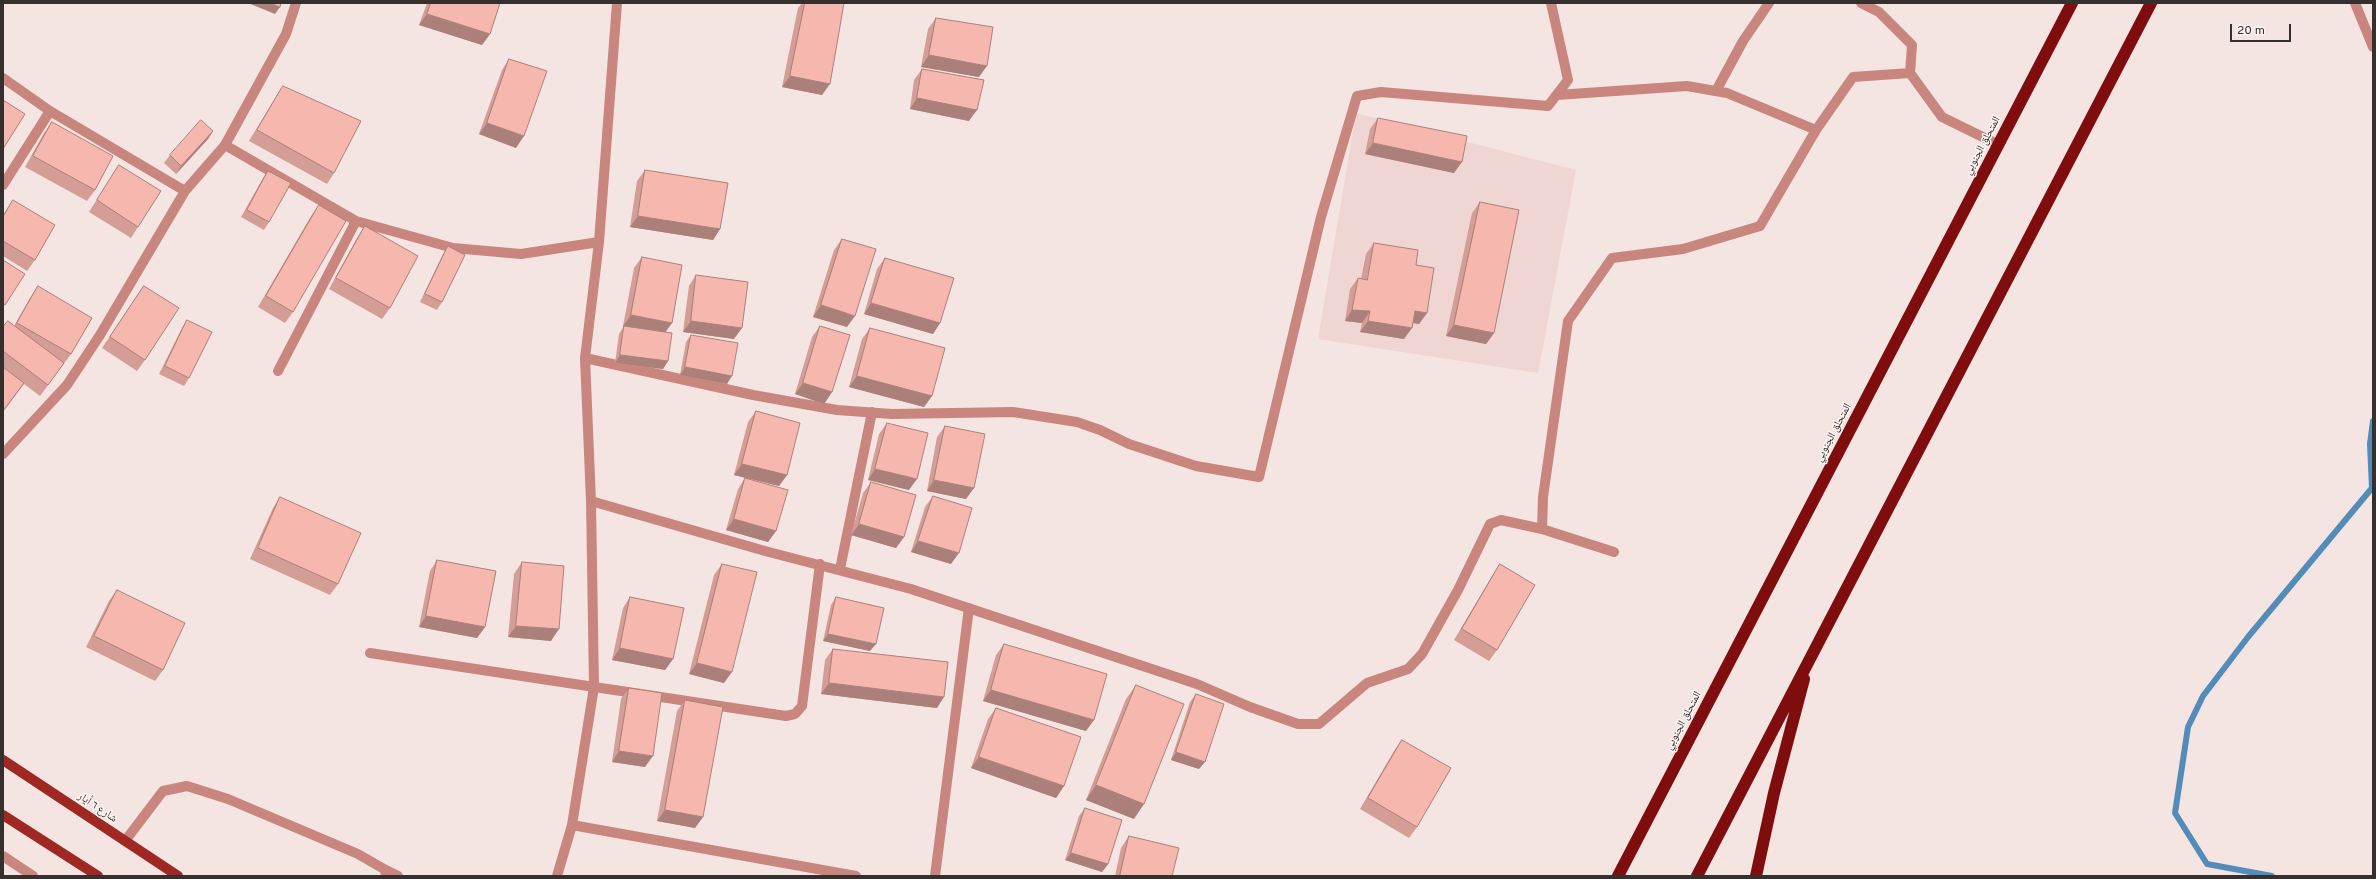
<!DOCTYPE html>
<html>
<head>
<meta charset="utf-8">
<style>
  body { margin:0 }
  #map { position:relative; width:2376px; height:879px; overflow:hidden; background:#f5e5e2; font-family:Overpass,sans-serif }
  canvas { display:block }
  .frame { position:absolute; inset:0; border:4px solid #352f2e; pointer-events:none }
  .scale { position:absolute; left:2230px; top:24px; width:61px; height:18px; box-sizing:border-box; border:2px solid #352f2e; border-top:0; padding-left:5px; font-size:12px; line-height:14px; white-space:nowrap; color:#352f2e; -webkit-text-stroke:3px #fdf4f2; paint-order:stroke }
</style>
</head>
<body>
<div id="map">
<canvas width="2376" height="879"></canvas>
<div class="frame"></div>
<div class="scale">20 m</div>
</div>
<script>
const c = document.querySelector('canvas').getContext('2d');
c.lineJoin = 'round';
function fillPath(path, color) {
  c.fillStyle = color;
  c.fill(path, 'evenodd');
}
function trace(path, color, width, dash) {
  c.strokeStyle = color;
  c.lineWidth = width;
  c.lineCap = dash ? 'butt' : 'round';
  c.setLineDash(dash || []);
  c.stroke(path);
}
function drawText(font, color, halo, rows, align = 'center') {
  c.font = font + ' Overpass,"Noto Naskh Arabic",sans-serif';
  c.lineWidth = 3;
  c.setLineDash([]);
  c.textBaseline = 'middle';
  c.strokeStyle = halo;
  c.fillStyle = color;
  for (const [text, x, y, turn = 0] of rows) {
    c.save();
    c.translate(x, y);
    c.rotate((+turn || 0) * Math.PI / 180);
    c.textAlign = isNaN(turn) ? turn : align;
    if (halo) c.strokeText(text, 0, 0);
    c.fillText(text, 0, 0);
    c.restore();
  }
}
fillPath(new Path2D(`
  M1356 113 1576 170 1538 373 1318 339Z`), '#efd6d3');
trace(new Path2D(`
  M2272 876 2207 864 2175 813 2188 727 2203 696 2248 637 2372 488 2370 444 2373 421`), '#548cb9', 6);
trace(new Path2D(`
  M1861 3 1879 12 1912 45 1910 73
  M2355 3 2373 47
  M3 78 50 111 185 191
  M1716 91 1743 41 1769 3
  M1557 95 1687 86 1727 93 1816 130
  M225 145 356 221 453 248 521 254 599 242
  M3 185 50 111
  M585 358 753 395 837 410 892 414 1013 412 1077 422 1100 430 1129 444 1196 466 1259 477 1321 217 1357 96 1381 92 1548 106 1568 80 1551 3
  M278 371 356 221
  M3 454 67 385 100 335 185 191 225 145 286 34 296 3
  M591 501 765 551 911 589 1197 684 1250 707 1298 724H1319L1367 683 1408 669 1422 654 1458 590 1490 524 1501 520 1542 529
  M1614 552 1542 529 1543 497 1568 321 1612 258 1683 249 1760 226 1816 130 1853 77 1910 73 1942 117 1999 145
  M840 569 872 412
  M370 653 786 716 795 714 802 706 820 564
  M572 825 856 876
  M125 841 163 791 187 786 228 799 358 854 384 869 387 876
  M3 856 33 876
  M384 869 398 876
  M557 876 572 825 594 687 591 501 585 358 599 242 617 3
  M935 876 969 608`), '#c9867e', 10);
trace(new Path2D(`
  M3 760 178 876
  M3 815 98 876`), '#9f2822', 10);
trace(new Path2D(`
  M1618 876 2072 3
  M1697 876 2151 3
  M1756 876 1774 793 1804 679`), '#800d0d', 12);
fillPath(new Path2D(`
  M427 3H500L490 34 482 45 419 25Z
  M802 3H844L822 95 782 87 798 8Z
  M936 18 979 77 921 67 928 29Z
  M509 59 516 148 479 134 502 70Z
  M922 69 969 121 910 109 914 80Z
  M283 86 334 173 327 184 249 141 276 97Z
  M1378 118 1454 173 1365 154 1370 129Z
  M52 122 95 190 87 201 25 167 44 133Z
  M213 131 208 139 176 174 164 163 170 155Z
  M119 165 138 227 131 238 89 212Z
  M645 170 720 229 713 240 630 227 637 181Z
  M268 171 269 222 264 230 241 217 263 178Z
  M13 200 35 260 27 271 3 256V215Z
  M1480 202 1494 333 1486 344 1446 336 1472 213Z
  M319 205 293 312 285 323 258 307 311 216Z
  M365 226 390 308 382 319 329 289 357 238Z
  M842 239 847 327 813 317 834 250Z
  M1374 243 1416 265 1427 313 1419 324 1413 323 1404 339 1360 332 1362 323 1345 321 1350 289 1358 278 1361 279 1366 254Z
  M448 246 442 302 437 310 420 302 443 254Z
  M642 257 672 323 665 332 668 361 663 369 615 363 619 334 624 326H623L634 268Z
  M885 258 940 323 933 334 864 314 877 269Z
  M696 275 734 339 683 332 689 286Z
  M38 286 71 354 40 396 24 384 3 412V327L14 326 30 298Z
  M144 286 145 360 137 371 102 348Z
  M187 320 189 378 184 386 159 374 182 328Z
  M820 326 832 392 824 404 795 394 812 337Z
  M870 328 932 396 924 407 849 387 862 339Z
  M691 335 727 384 680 375 686 342Z
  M756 411 787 475 779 486 734 475 748 422Z
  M887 423 909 490 868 480 879 434Z
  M945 426 966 499 927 491 937 437Z
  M745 478 776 531 768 542 726 530 738 489Z
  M871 482 904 537 896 548 851 535 863 493Z
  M933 496 951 564 911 552 925 507Z
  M280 497 338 584 330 595 250 559 273 508Z
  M437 560 485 627 477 638 419 627 430 571Z
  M522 562 551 641 508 637 514 574Z
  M722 564 724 683 689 674 714 575Z
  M1500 564 1497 650 1489 661 1454 640 1492 576Z
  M117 590 163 670 155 681 86 647 109 601Z
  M630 597 673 659 665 670 612 660 623 608Z
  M836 597 870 651 823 641 831 605Z
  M1004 644 1086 731 983 701 996 655Z
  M833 649 937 708 821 694 825 660Z
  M1136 685 1134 819 1086 800 1126 699Z
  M629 688 645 767 612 762 621 699Z
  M1196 694 1199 769 1171 760 1190 702Z
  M685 700 703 817 695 828 657 821 677 711Z
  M996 708 1064 786 1056 798 971 768 988 719Z
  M1402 740 1417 827 1409 838 1360 809 1394 751Z
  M1085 808 1108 864 1102 872 1065 860 1079 816Z
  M1129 836 1172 876H1115L1121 848Z`), '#d49d96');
fillPath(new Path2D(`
  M248 3H271L280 7 275 14Z
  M427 14 490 34 482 45 419 25Z
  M929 55 987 66 979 77 921 67Z
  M790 76 830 84 822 95 782 87Z
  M917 98 977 110 969 121 910 109Z
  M487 123 524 136 516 148 479 134Z
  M213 131 208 139 176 174 181 166Z
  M1373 143 1462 162 1454 173 1365 154Z
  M638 216 720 229 713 240 630 227Z
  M871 303 940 323 933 334 864 314Z
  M821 305 855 316 847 327 813 317Z
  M1352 310 1370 311 1362 323 1345 321Z
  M1415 311 1427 313 1419 324 1407 322Z
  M631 315 672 323 664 334 623 326Z
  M691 321 742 328 734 339 683 332Z
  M1368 321 1412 328 1404 339 1360 332Z
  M1454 325 1494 333 1486 344 1446 336Z
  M620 355 668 361 663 369 615 363Z
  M685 367 732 376 727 384 680 375Z
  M857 376 932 396 924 407 849 387Z
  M803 383 832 392 824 404 795 394Z
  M742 464 787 475 779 486 734 475Z
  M875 469 917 479 909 490 868 480Z
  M934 480 974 488 966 499 927 491Z
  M734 519 776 531 768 542 726 530Z
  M859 524 904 537 896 548 851 535Z
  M918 541 959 553 951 564 911 552Z
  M426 616 485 627 477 638 419 627Z
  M516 626 559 629 551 641 508 637Z
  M828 634 876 644 870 651 823 641Z
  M620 648 673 659 665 670 612 660Z
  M697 663 732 672 724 683 689 674Z
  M829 683 944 697 937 708 821 694Z
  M991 690 1094 720 1086 731 983 701Z
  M619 751 653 756 645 767 612 762Z
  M1176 752 1205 762 1199 769 1171 760Z
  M979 757 1064 786 1056 798 971 768Z
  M1096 785 1144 804 1134 819 1086 800Z
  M665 810 703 817 695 828 657 821Z
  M1071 853 1108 864 1102 872 1065 860Z`), '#ac807a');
const building = new Path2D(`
  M271 3H281L280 7Z
  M431 3H500L490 34 427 14Z
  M805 3H844L830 84 790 76Z
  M936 18 993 27 987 66 929 55Z
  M509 59 547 71 524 136 487 123Z
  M922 69 984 80 977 110 917 98Z
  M283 86 361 121 334 173 257 130Z
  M3 100 25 114 3 149Z
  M1378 118 1467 136 1462 162 1373 143Z
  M201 120 213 131 181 166 170 155Z
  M52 122 113 156 95 190 33 156Z
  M119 165 161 191 138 227 97 200Z
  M645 170 728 183 720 229 638 216Z
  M268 171 291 183 269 222 247 210Z
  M13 200 55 225 35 260 3 241V217Z
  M1480 202 1519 210 1494 333 1454 325Z
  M319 205 346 221 293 312 266 296Z
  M365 226 418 256 390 308 336 278Z
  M842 239 876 249 855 316 821 305Z
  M1374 243 1418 250 1416 265 1434 268 1427 313 1415 311 1412 328 1368 321 1370 311 1352 310 1358 278 1367 280Z
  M448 246 465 255 442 302 425 294Z
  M642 257 682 265 672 323 631 315Z
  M885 258 954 278 940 323 871 303Z
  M3 260 25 274 5 305 3 304Z
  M696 275 748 282 742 328 691 321Z
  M38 286 92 318 71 354 17 323Z
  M144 286 179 308 145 360 110 337Z
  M187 320 212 332 189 378 165 366Z
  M8 321 64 363 48 385 3 351V327Z
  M624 326 672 333 668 361 620 355Z
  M820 326 850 335 832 392 803 383Z
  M870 328 945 348 932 396 857 376Z
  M691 335 738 343 732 376 685 367Z
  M3 367 24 383 3 411Z
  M756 411 800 423 787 475 742 464Z
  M887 423 928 433 917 479 875 469Z
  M945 426 985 434 974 488 934 480Z
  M745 478 788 490 776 531 734 519Z
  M871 482 916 495 904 537 859 524Z
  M933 496 972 508 959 553 918 541Z
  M280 497 361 533 338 584 258 548Z
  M437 560 496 571 485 627 426 616Z
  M522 562 564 566 559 629 516 626Z
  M722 564 757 572 732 672 697 663Z
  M1500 564 1535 585 1497 650 1462 629Z
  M117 590 185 623 163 670 94 636Z
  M630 597 684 608 673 659 620 648Z
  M836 597 884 608 876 644 828 634Z
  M1004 644 1107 674 1094 720 991 690Z
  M833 649 948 662 944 697 829 683Z
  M1136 685 1184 704 1144 804 1096 785Z
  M629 688 662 693 653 756 619 751Z
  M1196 694 1224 704 1205 762 1176 752Z
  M685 700 723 707 703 817 665 810Z
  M996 708 1081 737 1064 786 979 757Z
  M1402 740 1451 768 1417 827 1368 798Z
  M1085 808 1122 820 1108 864 1071 853Z
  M1129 836 1179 848 1172 876H1120Z`);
fillPath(building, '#f6b7ae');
trace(building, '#ac807a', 1);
drawText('11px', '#352f2e', '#fdf4f2', [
  ["المتحلق الجنوبي",1983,146,-62],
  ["المتحلق الجنوبي",1834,433,-62],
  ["المتحلق الجنوبي",1684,721,-62],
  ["شارع ٦ أيار",97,808,34]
]);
</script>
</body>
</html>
